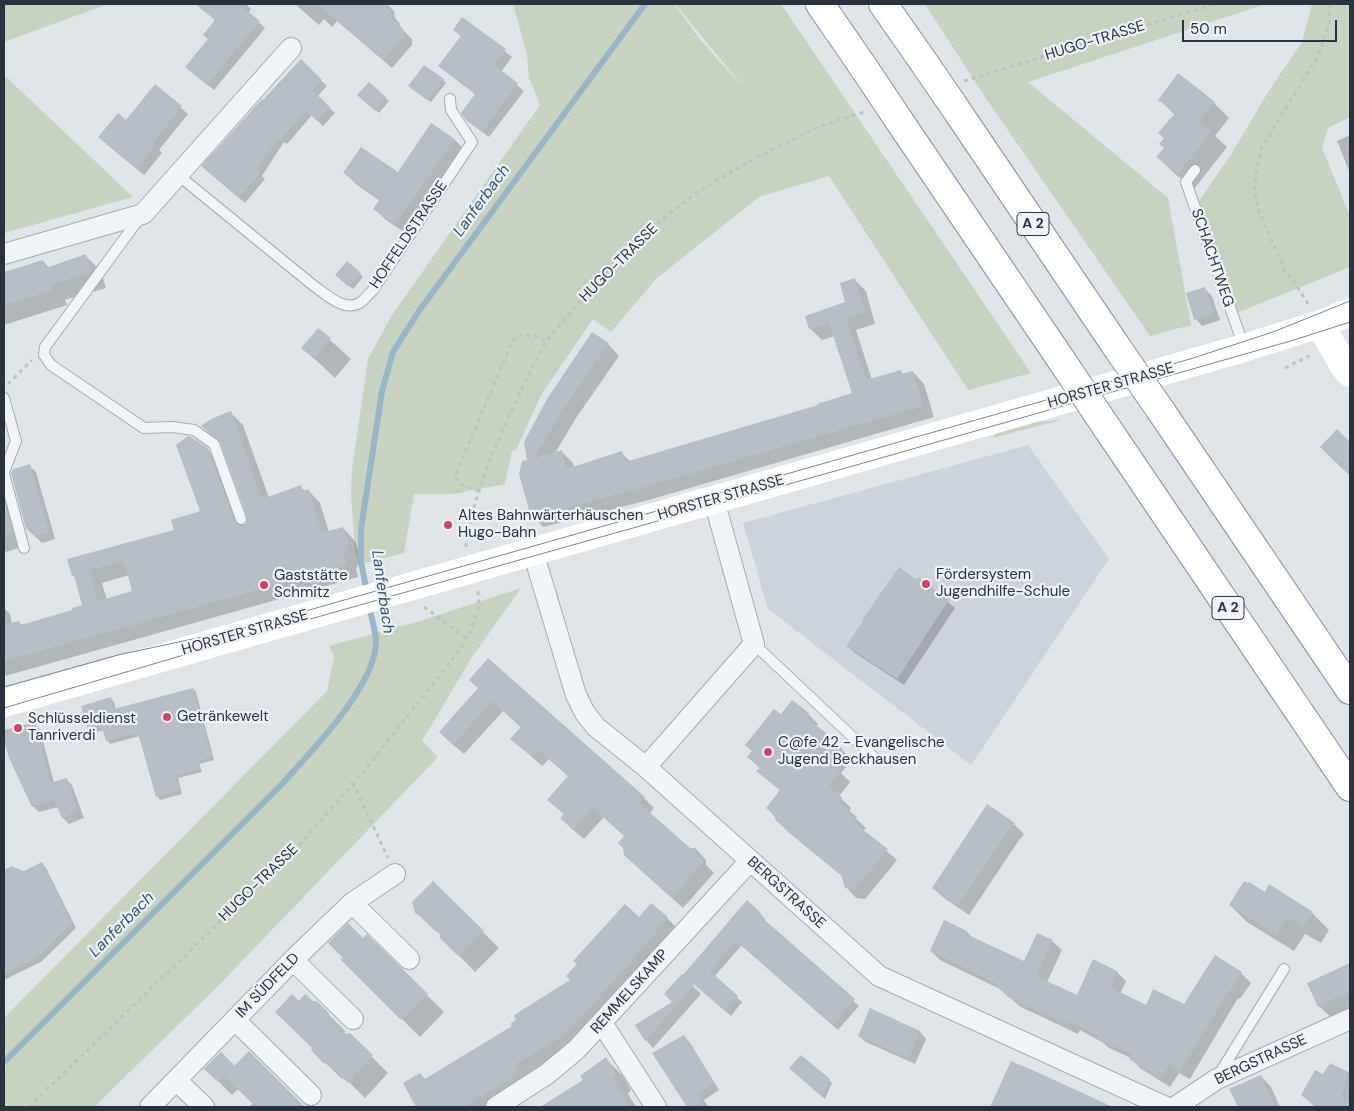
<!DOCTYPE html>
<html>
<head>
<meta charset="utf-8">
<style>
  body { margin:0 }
  #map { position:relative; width:1354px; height:1111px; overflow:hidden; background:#dfe4e8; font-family:"DM Sans",sans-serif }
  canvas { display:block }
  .frame { position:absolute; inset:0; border:5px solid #28333f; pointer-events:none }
  .scale { position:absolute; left:1182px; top:20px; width:155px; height:22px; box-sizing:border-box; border:2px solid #28333f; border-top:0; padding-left:6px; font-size:15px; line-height:18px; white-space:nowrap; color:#28333f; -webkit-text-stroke:4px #eef2f6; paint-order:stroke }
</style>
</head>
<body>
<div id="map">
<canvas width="1354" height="1111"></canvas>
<div class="frame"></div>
<div class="scale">50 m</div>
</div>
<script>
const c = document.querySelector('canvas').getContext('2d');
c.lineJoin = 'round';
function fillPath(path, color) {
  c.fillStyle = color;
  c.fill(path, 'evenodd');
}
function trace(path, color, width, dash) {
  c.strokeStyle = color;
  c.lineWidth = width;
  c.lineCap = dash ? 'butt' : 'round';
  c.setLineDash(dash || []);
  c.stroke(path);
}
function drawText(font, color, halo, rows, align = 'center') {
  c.font = font + ' "DM Sans",sans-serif';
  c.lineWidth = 4.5;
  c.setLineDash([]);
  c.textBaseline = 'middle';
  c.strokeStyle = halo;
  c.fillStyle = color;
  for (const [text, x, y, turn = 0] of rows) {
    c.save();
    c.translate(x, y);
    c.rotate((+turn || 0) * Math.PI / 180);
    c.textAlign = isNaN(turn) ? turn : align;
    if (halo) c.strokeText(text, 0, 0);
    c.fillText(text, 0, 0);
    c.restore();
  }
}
fillPath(new Path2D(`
  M1028 445 1109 559 971 765 768 609 743 523Z`), '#cdd3da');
fillPath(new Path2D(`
  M4 4H108L4 42Z
  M513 4H781L1031 373 968 390 829 176 759 197 657 278 611 332 593 319 541 395 516 450 512 451 505 484 454 494H414L404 553 359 565 355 552 351 494 352 470 368 359 392 315 540 105 529 78 527 55ZM675 5H676L746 90 701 41Z
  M925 4H1266L1028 82 1168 198 1191 325 1150 336 985 97Z
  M1312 4H1350V117L1328 128 1322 148 1350 216V267L1237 313 1199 201 1232 153 1268 92 1302 42Z
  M4 75 133 197 4 233Z
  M1054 420H1061L993 438 996 432 1025 424Z
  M521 588 472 657 422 741 438 757 219 985 94 1107H4V1018L327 691 334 657 329 646 420 621Z`), '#c7d2c0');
fillPath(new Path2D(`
  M201 4H246L251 9 248 13 265 28 214 90 193 73 209 40 216 20Z
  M295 4H387L394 11 395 18 400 24 399 26 412 39V45L392 68 337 21 332 27 324 19 319 25Z
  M463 19 512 57 501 72 524 91 489 137 467 119 476 95 440 66 462 37 454 30Z
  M301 61 327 86 317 97 335 113 323 126 312 115 287 144 284 142 262 176 265 179 245 203 209 172 263 102Z
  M443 80 446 83 431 102 412 88Z
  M369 84 389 101 379 113 359 95Z
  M155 86 188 114 159 150 162 153 144 175 106 144Z
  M1160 100 1214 103 1229 118 1215 136 1227 147 1194 189 1174 173 1158 157 1165 148V138L1175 115Z
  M432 124 455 140 466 151 407 234 386 220 375 209 380 201 356 184 345 173 398 174Z
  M1350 135V173L1337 141Z
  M86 256 101 271 106 288 65 300 67 305 4 325V274L43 261 49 268Z
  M360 274 363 277 353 289 340 278Z
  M855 280 866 291 875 324 856 330 872 380 901 372 904 375 913 372 924 384 934 417 645 501 543 527 532 516 528 461 525 442 608 344 619 356 576 418 555 453 561 451 573 463 574 468 621 453 630 461 819 406 854 394 835 336 822 340 810 328 847 303Z
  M1205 289 1212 296 1220 320 1202 326 1196 319Z
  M318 329 351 359 335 378 303 348Z
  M231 413 243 425 269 498 300 487 305 491 308 490 320 503 329 532 343 528 355 541 361 559 356 569 358 577 5 676 4 608 10 614 12 624 19 622 22 625 73 611 84 606 76 579 73 575 176 531 201 512 207 449 221 462 243 526 247 525 249 517 223 445 203 426ZM129 575 134 592 107 600 102 583Z
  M29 465 36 472 55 539 42 543 27 529Z
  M4 481 25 546 6 552 4 549Z
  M917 581 932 588 955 608 904 685 855 653 848 646Z
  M193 689 196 692 214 760 199 764 202 772 178 778 182 794 160 800 157 796 140 736 110 744 107 740 104 730 92 733 89 730 111 699 114 702 116 710Z
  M479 689 644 798 654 808 649 814 689 849H696L706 860V865L714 873 683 908 636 866 625 837 604 817 584 839 572 829 565 815 560 810 569 777 549 759 542 766 512 739 522 728 503 711 464 754 451 743Z
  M808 714 818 724 816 727 831 739 852 760 841 773 850 782 839 796 851 808 849 812 866 828 863 831 897 860 865 899 856 898 846 887 843 877 786 830 767 808 781 791 758 771 760 768 749 757 781 716Z
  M34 723 40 729 54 783 66 779 72 785 84 818 69 824 63 818 58 807 39 812 33 806 10 757 4 732Z
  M1014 824 1024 834 1017 843 969 915 944 898 933 888Z
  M42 863 46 868 76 928 41 962 4 980V871L11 868 24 872Z
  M433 883 499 948 475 972 441 937 442 935 433 929 416 912Z
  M1265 893 1312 913 1329 930 1321 943 1305 934 1294 951 1247 922 1230 905Z
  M760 914 765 919 764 921 859 1006 838 1030 742 945 714 977 742 1002 731 1016 694 983 692 985 701 994 653 1048 646 1040 637 1026 674 1002 691 981Z
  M639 918H667L680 931 582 1046 499 1107H418L404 1084 426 1080 513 1027 572 981Z
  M967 932 975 940 1024 963 1052 941 1062 950 1047 982 1078 996 1094 961 1117 972 1126 981 1120 994 1146 1006H1185L1216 957 1241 973 1251 983 1240 999 1238 998 1190 1079 1179 1073 1170 1087 1140 1068 1131 1058 1109 1048 1102 1042 1080 1030 1078 1034 1019 1006 1002 990 940 960 931 951Z
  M367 936 444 1012 420 1037 343 960Z
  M1350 964V1019L1338 1024 1319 1006 1309 983Z
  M299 1002 328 1014 345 1031V1036L349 1034 388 1073 365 1098 344 1077 342 1079 312 1050 314 1049Z
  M871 1009 920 1032 926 1039 915 1064 866 1042 859 1036Z
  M684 1036 690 1043 719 1090 704 1100 708 1107H689L654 1053Z
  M249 1052 304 1107H252L251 1105 253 1103 239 1088 232 1095 206 1069 221 1054 234 1067Z
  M606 1059 622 1075 631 1090 628 1094 636 1107H540L585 1081Z
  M1012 1062 1110 1107H991Z
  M1330 1064 1350 1074V1107H1315L1303 1095 1324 1076Z
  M794 1071 829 1080 832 1083 825 1099Z
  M1261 1076 1271 1087 1280 1107H1239L1231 1089Z`), '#0003');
trace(new Path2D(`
  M367 592 361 562V529L382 391 393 352 419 311 645 4
  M4 1062 283 783C312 750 374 688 376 643 376 631 371 617 369 605`), '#99b6c9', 6);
fillPath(new Path2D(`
  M195 4H238L260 21 207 85 185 67 208 39 203 35 215 20Z
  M317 4H386L387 9 393 15 390 18 403 28 404 36 383 60Z
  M462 17 506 49 494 65 518 83 482 132 466 120 461 113 475 94 438 66 461 36 453 30Z
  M301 59 322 80 312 90 330 107 317 121 306 110 280 140 278 138 257 170 260 173 239 198 201 166 262 99 263 100Z
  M424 65 444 79 427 100 408 86Z
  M1178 73 1215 102 1199 121 1212 131 1178 174 1156 157 1164 148 1159 144 1164 138 1158 133 1175 113 1158 100Z
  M369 82 386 97 375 111 357 95Z
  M155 84 182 106 153 143 156 145 137 169 98 137 118 113 126 120Z
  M431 123 455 139 395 224 373 209 380 199 343 173 361 147 398 172Z
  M86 254 91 272 51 285 52 290 4 305V272L43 260 46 268Z
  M347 261 361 273 349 287 335 275Z
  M855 278 865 313 846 318 866 380 901 370 902 374 913 371 923 406 633 490 531 517 519 474 522 461 527 460 524 442 547 399 592 332 609 343 565 406 534 458 562 450 566 469 622 451 625 462 818 405 817 404 852 393 829 323 809 329 805 316 845 302 840 283Z
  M1205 287 1214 314 1194 320 1186 293Z
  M318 328 331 338 314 359 301 348Z
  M231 411 262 499 301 485 303 491 308 489 322 533 343 527 349 546 344 556 346 565 4 661V625L19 621 20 625 28 623 72 610V608L82 605 74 575 72 576 67 559 174 530 171 520 200 511 176 445 188 436 191 437 208 448 235 522 240 526 246 524 247 517 220 442 201 426 211 419ZM124 561 132 591 98 601 90 570Z
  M1337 429 1350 442V476L1320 447Z
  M30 464 49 532 34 536 31 528 26 529 11 473 13 469Z
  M4 499 13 533 4 536Z
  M899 567 916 579 918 577 933 587 932 588 949 600 897 679 846 646 863 621 862 620Z
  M488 658 645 797 639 803 690 848H696V854L704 861 672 898 624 855 623 848 618 843 624 836 592 807 573 830 560 818 564 814 547 800 568 776 537 749 531 756 510 739 521 727 492 701 453 745 439 732 478 688 469 680Z
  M193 688 212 757 197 761 199 769 176 775 180 791 156 797 138 733 106 741 102 727 88 730 81 706 111 697 114 709Z
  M792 700 809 713 806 717 832 738 830 739 843 749 831 764 841 771 828 787 842 797 839 802 857 817 853 822 888 849 855 889 845 888 841 875 775 820 777 817 766 808 780 790 756 771 760 768 747 757 752 751 745 745 774 709 781 714Z
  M35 722 50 783 67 778 78 812 62 818 54 800 32 807 9 758 4 740V730Z
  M987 804 1015 823 1006 833 958 905 932 888Z
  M42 862 72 923 36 958 4 973V870L11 866 24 871Z
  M433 881 484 931 458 956 439 937 441 935 422 917 415 913 412 902Z
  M1244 881 1248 883 1249 882 1265 892 1269 884 1313 912 1303 927 1288 917 1276 935 1229 905Z
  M747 900 761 913 759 915 855 999 832 1025 736 941 710 971 738 996 725 1011 683 975Z
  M651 903 668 917 655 931 657 932 568 1032 514 1066 519 1073 463 1107H416L403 1083 420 1073 425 1079 512 1026 510 1024 516 1020 514 1015 570 980 566 976 577 964 573 961 625 904 639 917Z
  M944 920 967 931 966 934 1024 961 1037 933 1053 940 1036 976 1077 995 1093 959 1117 971 1110 987 1146 1005 1153 989 1184 1004 1215 955 1242 972 1231 991 1229 990 1180 1071 1169 1064 1160 1079 1129 1059 1132 1054 1098 1039 1097 1035 1070 1022 1069 1025 1008 997 991 981 930 951Z
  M348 923 363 938 367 934 428 994 401 1020 341 960 343 958 328 943Z
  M1350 963V992L1318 1007 1307 983Z
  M682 974 694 985 645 1041 635 1025 672 1002 664 994Z
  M292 994 299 1001 305 994 313 1001H317L329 1013V1017L346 1034 350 1033 373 1055 348 1083 326 1062 324 1064 311 1050 312 1048 275 1012Z
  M870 1008 920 1031 908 1058 858 1036Z
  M684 1035 714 1083 698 1093 703 1101 693 1107H687L652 1053Z
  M249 1051 305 1107H256L224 1076Z
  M221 1052 234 1065 218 1082 204 1069Z
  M801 1055 830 1079 822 1097 789 1068Z
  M606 1057 616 1074 613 1078 626 1099 624 1101 628 1107H540L583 1080 580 1076Z
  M1011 1061 1039 1073 1113 1107H990Z
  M1330 1063 1350 1073 1341 1096 1350 1101V1107H1316L1301 1095 1315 1070 1323 1074Z
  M1261 1075 1275 1107H1238L1229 1089Z`), '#b6bdc5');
const service = new Path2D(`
  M1195 170 1186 182 1244 347
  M178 175 314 286C327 295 345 313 361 302 365 299 369 294 373 290L472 142 451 110 450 99
  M141 216 45 347 44 355 51 365 144 428 172 427 194 430 214 444 241 519
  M4 398 16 441 4 472
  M4 474 24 548
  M754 644 877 760
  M1218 1076 1284 969`);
const minor = new Path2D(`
  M4 254 143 214 291 48
  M533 552 576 695 585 713 596 727 646 767 879 976 1166 1107
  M646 767 754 644 714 500
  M352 903 409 959
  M293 960 353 1019
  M235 1020 311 1095
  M602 1023 656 1107
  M176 1080 204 1107
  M150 1107 293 960 352 903 395 874
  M496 1107 547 1074 576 1050 750 861
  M1175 1107 1217 1079 1350 1019`);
const motorway = new Path2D(`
  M820 4 866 71
  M883 4 918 54
  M951 102 1116 346
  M898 119 1062 361
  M1161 411 1350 690
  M1107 428 1350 787`);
trace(service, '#a4abb2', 12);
trace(minor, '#a4abb2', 22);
trace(motorway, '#86939f', 30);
trace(new Path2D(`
  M964 81 1215 4
  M1308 304 1295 283 1286 273 1258 209 1255 191 1256 172 1261 149 1319 54 1329 24 1330 4
  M1285 368 1311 355
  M8 384 32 360
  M479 491C470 487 459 487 455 476L512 342 517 336C529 334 535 335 546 341
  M466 547 467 534 476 500 490 459 520 392 546 341 588 292 643 235 697 192 757 157 823 125 864 112
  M424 607 467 639
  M353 783 388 858
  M29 1107 303 841 363 772 456 655 471 631 479 606 478 591`), '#bdc2c6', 3, [4, 4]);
trace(service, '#f1f4f6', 10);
trace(minor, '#f1f4f6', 20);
trace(new Path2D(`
  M1320 324 1343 365 1350 373
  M4 703 1244 348 1320 324 1350 312`), '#fff', 28);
trace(motorway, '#fff', 28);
trace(new Path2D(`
  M4 687 118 655 253 626 1190 359 1273 332 1350 301
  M4 708 211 647 867 462 1294 340 1350 322`), '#788592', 1);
const motorwayBridge = new Path2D(`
  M918 54 951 102
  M866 71 898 119
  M1116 346 1161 411
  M1062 361 1107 428`);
trace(motorwayBridge, '#86939f', 30, []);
trace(motorwayBridge, '#fff', 28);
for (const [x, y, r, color] of [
  [448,525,5,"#cf4269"],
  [926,584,5,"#cf4269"],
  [264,585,5,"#cf4269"],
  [167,717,5,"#cf4269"],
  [18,728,5,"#cf4269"],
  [768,752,5,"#cf4269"]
]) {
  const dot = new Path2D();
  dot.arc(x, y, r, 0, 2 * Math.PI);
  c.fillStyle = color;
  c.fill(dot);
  trace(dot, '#eef2f6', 2);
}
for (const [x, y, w] of [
  [1033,224,32],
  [1228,608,32]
]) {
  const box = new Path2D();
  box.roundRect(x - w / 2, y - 11.5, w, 23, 4);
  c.fillStyle = '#eef2f6';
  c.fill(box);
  trace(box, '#28333f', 1);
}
drawText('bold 14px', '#28333f', null, [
  ["A 2",1033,224],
  ["A 2",1228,608]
]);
drawText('15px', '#28333f', '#eef2f6', [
  ["HUGO-TRASSE",1095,41,-17],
  ["HOFFELDSTRASSE",409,235,-56],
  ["SCHACHTWEG",1212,258,71],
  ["HUGO-TRASSE",619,263,-45],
  ["HORSTER STRASSE",1111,386,-16],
  ["HORSTER STRASSE",721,498,-16],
  ["HORSTER STRASSE",245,633,-16],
  ["HUGO-TRASSE",259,883,-44],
  ["BERGSTRASSE",786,893,42],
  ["IM SÜDFELD",268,986,-46],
  ["REMMELSKAMP",630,992,-48],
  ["BERGSTRASSE",1261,1060,-25]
]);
drawText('15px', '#28333f', '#eef2f6', [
  ["Altes Bahnwärterhäuschen",458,516],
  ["Hugo-Bahn",458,533],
  ["Fördersystem",936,575],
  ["Jugendhilfe-Schule",936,592],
  ["Gaststätte",274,576],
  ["Schmitz",274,593],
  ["Getränkewelt",177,717],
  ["Schlüsseldienst",28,719],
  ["Tanriverdi",28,736],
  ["C@fe 42 - Evangelische",778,743],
  ["Jugend Beckhausen",778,760]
], 'left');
drawText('italic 16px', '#325773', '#eef2f6', [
  ["Lanferbach",482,201,-54],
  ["Lanferbach",382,592,82],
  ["Lanferbach",122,925,-45]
]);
</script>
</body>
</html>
